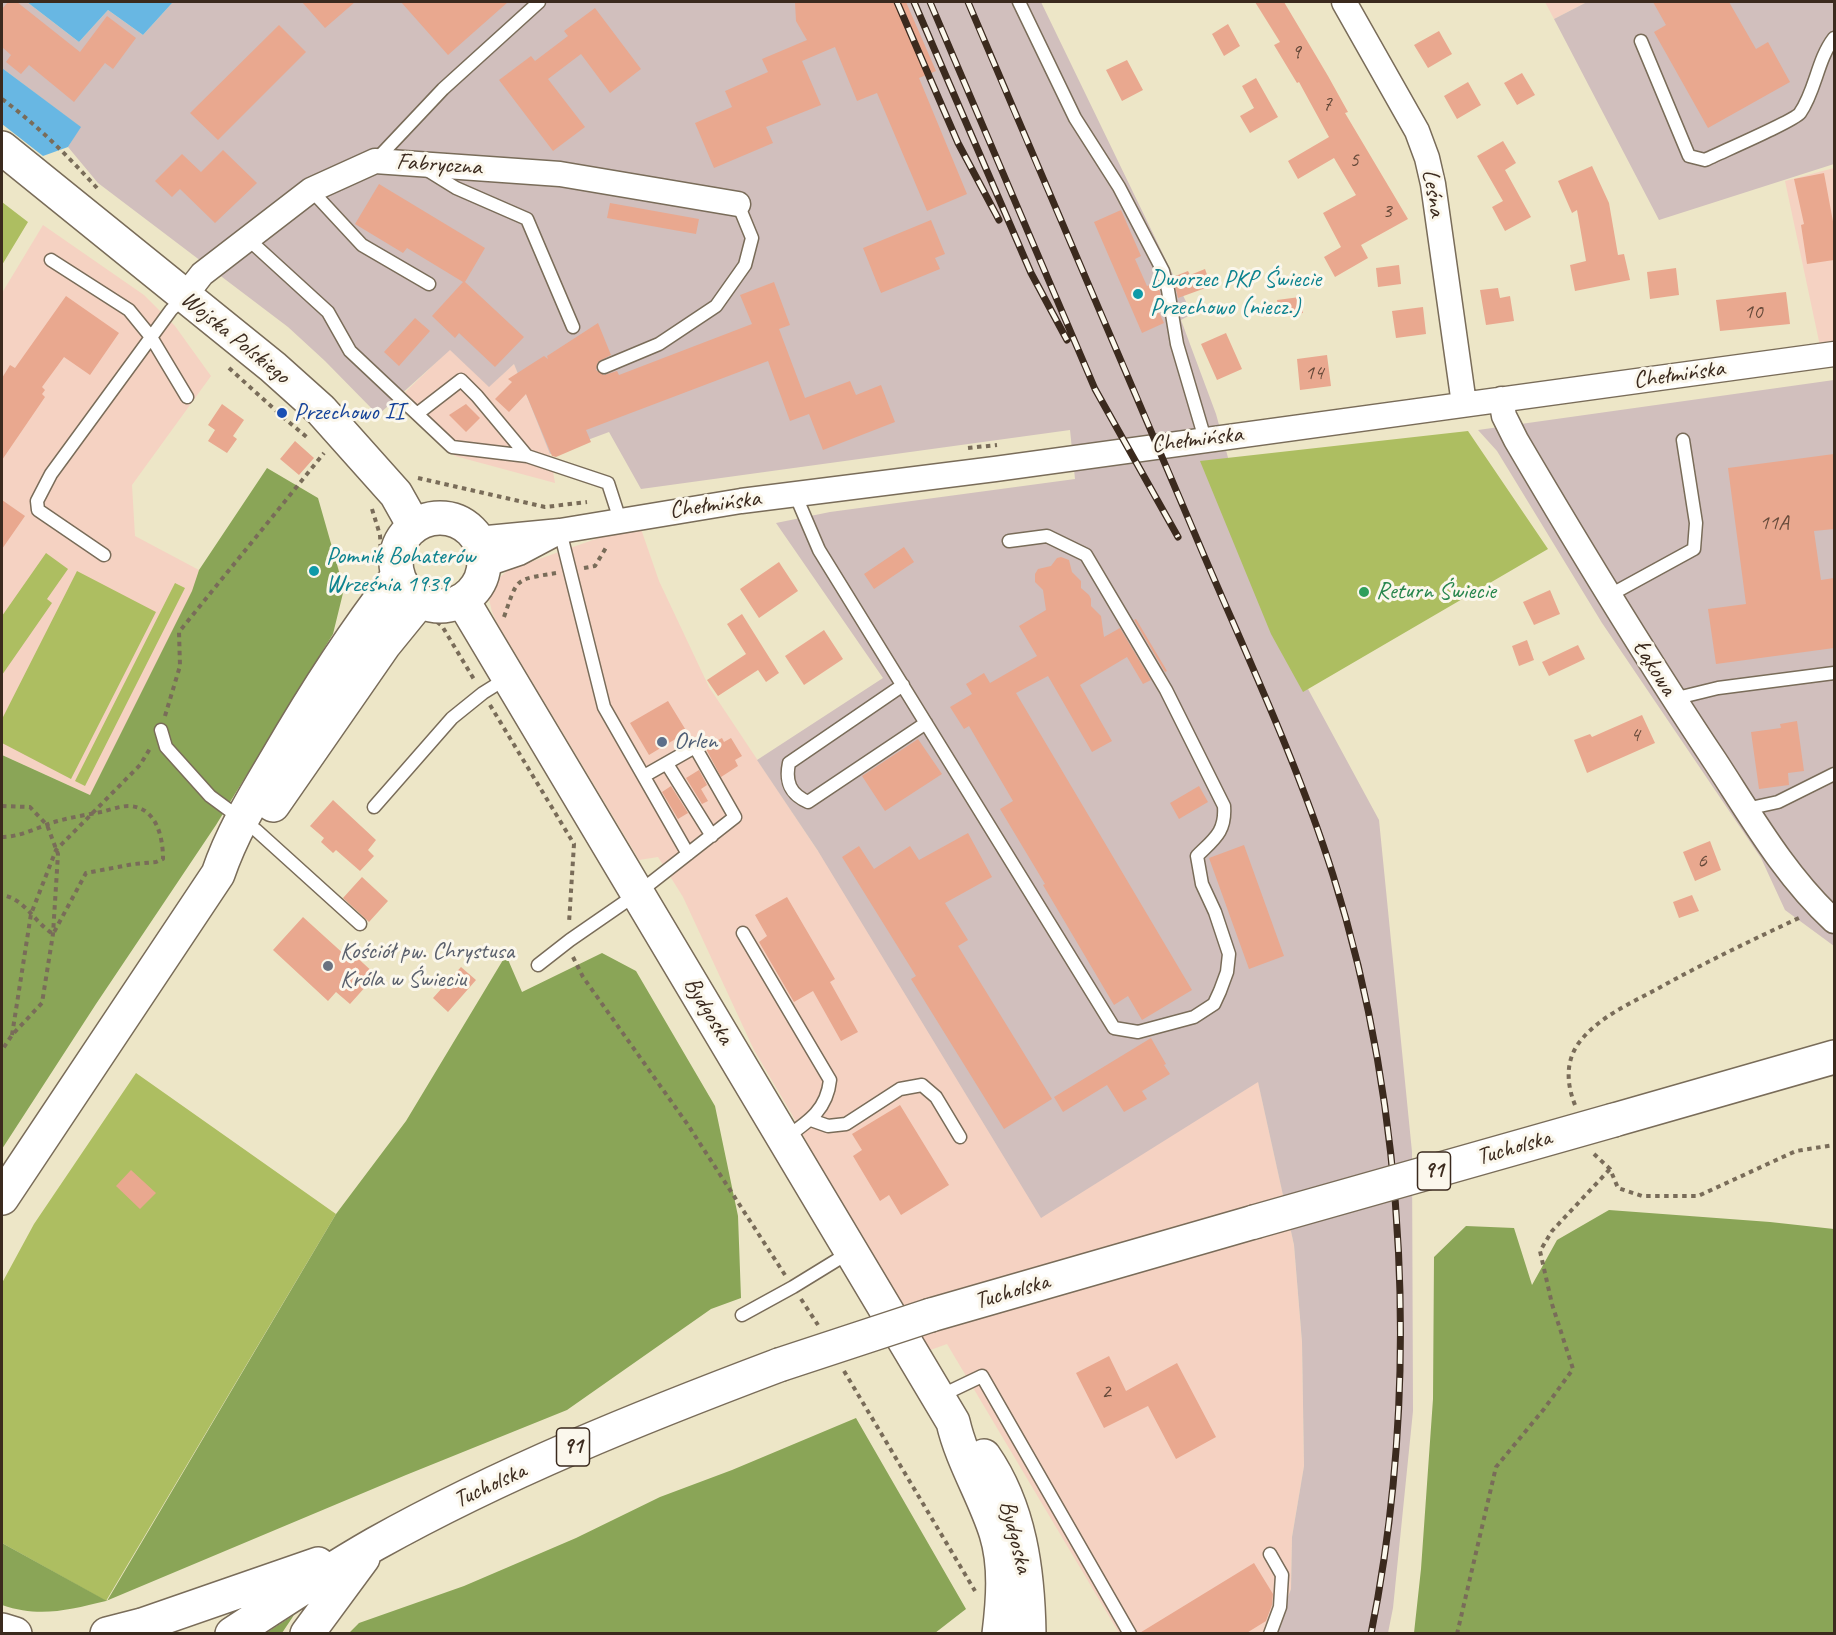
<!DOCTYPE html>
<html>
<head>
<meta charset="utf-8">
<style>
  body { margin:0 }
  #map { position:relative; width:1836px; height:1635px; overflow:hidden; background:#ede6c7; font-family:Caveat,sans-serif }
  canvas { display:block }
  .frame { position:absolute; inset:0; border:3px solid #3b2a1e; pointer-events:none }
</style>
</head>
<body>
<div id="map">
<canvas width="1836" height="1635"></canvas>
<div class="frame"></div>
</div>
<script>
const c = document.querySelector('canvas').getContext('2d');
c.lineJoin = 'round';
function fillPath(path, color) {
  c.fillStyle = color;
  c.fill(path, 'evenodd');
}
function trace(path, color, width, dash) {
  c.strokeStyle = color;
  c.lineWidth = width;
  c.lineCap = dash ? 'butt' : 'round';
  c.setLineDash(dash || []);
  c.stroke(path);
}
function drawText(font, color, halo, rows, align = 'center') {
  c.font = font + ' Caveat,sans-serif';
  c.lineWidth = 6;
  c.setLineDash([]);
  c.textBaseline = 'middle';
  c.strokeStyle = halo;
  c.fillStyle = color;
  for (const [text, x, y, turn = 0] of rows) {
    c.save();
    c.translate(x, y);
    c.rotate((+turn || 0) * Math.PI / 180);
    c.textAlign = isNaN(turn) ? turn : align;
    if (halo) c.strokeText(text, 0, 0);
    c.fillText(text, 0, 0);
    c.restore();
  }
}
fillPath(new Path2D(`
  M1545 2H1587L1554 19Z
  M1834 168V344L1820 346 1785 181Z
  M43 225 144 295 175 326 211 376 132 485 135 536 199 570 193 591 90 795 2 755V293Z
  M450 349 489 386 514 364 550 454 555 483 455 456 396 401Z
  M640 526 659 581 709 687 818 851 1258 1081 1294 1245 1302 1342 1304 1466 1292 1537 1291 1589 1274 1633H1119L947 1344 922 1353 791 1113 754 1050 683 897 658 857 639 860 497 623 492 612 489 599 497 580 508 570 607 535Z`), '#f5d2c2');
fillPath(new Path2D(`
  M2 2H27L79 42 108 10 143 35 173 2H1041L1192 314 1181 320 1216 414 1275 628 1379 820 1412 1152 1413 1411 1393 1608 1388 1633H1274L1291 1589 1292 1537 1304 1466 1302 1342 1294 1245 1258 1082 1041 1218 818 851 757 760 883 678 776 523 830 512 1075 479 1070 430 641 489 609 432 550 454 514 364 489 387 450 350 378 415 325 361 288 327 98 183 68 147 80 127 2 68Z
  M1587 2H1834V164L1659 220 1554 19Z
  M1834 380V946L1785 910 1761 858 1602 623 1497 451 1478 430Z`), '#d1bfbd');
fillPath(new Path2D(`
  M2 202 28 222 2 265Z
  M1468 431 1548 549 1303 692 1271 634 1200 461Z
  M46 553 68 569 47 599 52 603 2 675V616Z
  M77 571 156 612 71 779 2 743V719Z
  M175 583 185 588 85 786 75 781Z
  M136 1073 336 1214 106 1601 2 1543V1283L34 1224Z`), '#adbe61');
fillPath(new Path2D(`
  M267 468 318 498 344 589 333 634 216 825 96 1004 2 1149V755L90 795 192 591 199 570Z
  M602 953 636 971 715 1106 738 1216 741 1298 711 1309 567 1410 406 1475 106 1601C68 1610 40 1618 2 1605V1543L107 1601 336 1214 406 1121 506 955 522 992Z
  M1609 1210 1770 1222 1834 1229V1633H1414L1421 1569 1433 1399 1434 1257 1466 1226 1514 1228 1532 1285 1557 1240Z
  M856 1418 966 1609 935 1633H349L359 1623 464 1586 576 1538 660 1497 732 1470Z
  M294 1615 282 1633H266Z`), '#8aa557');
fillPath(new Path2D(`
  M27 2H173L143 35 108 10 79 42Z
  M2 68 81 127 68 147 43 156 2 124Z`), '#68b7e3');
fillPath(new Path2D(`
  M8 2H17L80 52 107 16 136 38 113 69 105 63 74 102 29 65 21 74 6 62 11 55 2 47V9Z
  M302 2H355L325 28Z
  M401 2H508L448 55Z
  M795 2H906L936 71 919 78 967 194 927 211 877 93 857 101 835 47 802 61 821 105 766 127 773 143 714 168 695 123 732 107 725 91 768 72 762 59 807 40 796 21Z
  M1255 2H1284L1328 76 1348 112 1345 113 1408 219 1361 245 1368 258 1335 277 1324 257 1341 247 1323 213 1356 195 1334 158 1298 179 1288 161 1329 137 1299 82 1297 83 1274 45 1280 42Z
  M1653 2H1729L1756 49 1768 42 1790 82 1708 128 1654 32 1666 25Z
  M595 8 641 69 610 93 581 54 548 79 585 127 553 151 499 80 531 56 535 61 568 36 564 31Z
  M1228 24 1240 46 1224 56 1212 34Z
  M279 25 306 52 218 140 190 113Z
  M1439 31 1452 54 1428 68 1414 45Z
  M1127 60 1143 90 1122 101 1106 70Z
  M1522 73 1535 95 1517 105 1504 83Z
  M1256 78 1278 117 1250 133 1240 116 1254 108 1242 86Z
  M1468 82 1481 105 1457 119 1444 96Z
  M1503 141 1516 163 1505 170 1531 217 1505 231 1492 207 1503 201 1477 156Z
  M223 150 257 183 215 223 180 189 172 197 155 181 182 154 201 172Z
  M1592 166 1609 203 1618 255 1624 254 1630 280 1575 291 1570 265 1586 261 1577 210 1572 213 1558 181Z
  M1824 173 1834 227V260L1807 264 1801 225 1804 224 1794 179Z
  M379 184 485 248 465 282 524 337 495 367 459 333 455 338 432 316 463 282 407 248 403 253 355 224Z
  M610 203 699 219 696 234 607 218Z
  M1121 210 1141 256 1135 259 1147 286 1157 282 1160 292 1162 304 1156 306 1164 323 1142 333 1094 222Z
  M931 220 945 254 935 258 940 269 881 293 863 248Z
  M1399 265 1401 284 1378 287 1376 268Z
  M1676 268 1679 295 1650 299 1647 272Z
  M1205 269 1211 286 1178 298 1173 277 1188 271 1190 275Z
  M774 282 790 325 779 329 805 398 850 381 856 395 881 385 895 422 823 450 809 414 790 421 768 361 586 430 591 442 556 457 552 456 526 394 509 412 495 399 512 382 508 379 544 356 548 359 547 356 598 323 611 355 598 362 596 370 604 375 617 371 619 375 752 324 740 295Z
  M1498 288 1500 298 1510 296 1514 321 1486 325 1480 290Z
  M1786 292 1790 324 1720 331 1716 300Z
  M66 296 119 333 90 375 64 357 42 387 45 390 42 394 45 397 2 460V378L10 365 15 368Z
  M1300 297 1303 313 1280 316 1277 300Z
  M1423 307 1426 334 1396 338 1392 311Z
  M415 318 430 331 399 366 384 352Z
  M1226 333 1242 369 1217 380 1201 344Z
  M1327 355 1331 386 1300 390 1297 359Z
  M222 404 244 420 233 436 237 439 227 453 208 441 215 430 208 425Z
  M466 404 480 418 466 432 449 415Z
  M295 441 314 458 299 475 280 459Z
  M1834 454V529L1814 531 1821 580 1834 578V648L1716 664 1708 609 1746 604 1728 468Z
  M2 500 25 516 2 549Z
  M904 547 914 562 874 589 864 574Z
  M1061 557 1069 560 1072 572 1081 581V588L1089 595 1091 599V606L1101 616 1104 637 1120 628 1151 680 1143 684 1127 657 1080 685 1112 741 1092 752 1048 676 1016 693 1192 990 1142 1020 1128 996 1114 1005 1043 885 1045 884 1000 809 1013 801 969 726 964 729 950 707 972 694 966 684 984 673 990 683 1037 656 1019 626 1046 610 1043 590 1035 582V574L1038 569 1051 566 1057 558Z
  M779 562 798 591 759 618 740 589Z
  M1550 590 1560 614 1534 625 1523 602Z
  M742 614 779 673 766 682 758 670 718 696 707 680 746 654 727 624Z
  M1136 619 1167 671 1165 672 1134 620Z
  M824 630 843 659 804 685 785 656Z
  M1527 640 1534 660 1519 666 1512 646Z
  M1578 645 1585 659 1549 676 1542 662Z
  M668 701 687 732 649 755 630 723Z
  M1642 715 1655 743 1587 773 1574 740 1590 734 1592 737Z
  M1797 721 1804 771 1788 773 1789 785 1759 789 1751 732 1781 728 1780 724Z
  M722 738 724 742 731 738 742 756 735 760 738 766 721 777 705 747Z
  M918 739 942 774 885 811 862 776Z
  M699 770 707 785 701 789 708 801 702 804 686 778Z
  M671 786 688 813 678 819 662 792Z
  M1199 786 1208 802 1179 819 1170 803Z
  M333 800 376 840 368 850 374 856 360 871 336 850 333 853 321 842 324 838 310 826Z
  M968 833 992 877 945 903 968 940 958 946 1052 1099 1004 1129 911 979 916 976 842 857 859 846 874 869 910 846 919 860Z
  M1710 841 1721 870 1695 881 1683 852Z
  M1244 845 1284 956 1249 969 1209 858Z
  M362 877 388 901 369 922 343 898Z
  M1692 895 1699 911 1679 918 1673 902Z
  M787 897 835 979 830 982 858 1032 841 1041 813 991 794 1002 759 942 767 936 755 915Z
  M303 917 346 956 351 952 376 975 350 1004 336 992 328 1001 273 950Z
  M461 967 476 980 448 1012 433 998Z
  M1151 1038 1166 1064 1164 1065 1170 1074 1142 1091 1147 1099 1124 1112 1107 1085 1063 1112 1054 1097Z
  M900 1105 949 1185 901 1215 889 1195 880 1201 853 1156 862 1150 852 1134Z
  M131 1170 156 1193 140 1209 116 1186Z
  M1109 1356 1126 1391 1177 1363 1216 1437 1176 1459 1148 1406 1104 1428 1076 1373Z
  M1254 1563 1273 1594 1272 1605 1266 1621 1245 1634H1138Z`), '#e9a88f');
const lane = new Path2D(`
  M1019 2 1075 118 1119 187 1163 271 1168 290 1177 344 1205 439
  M1641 41 1689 156 1705 160C1719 153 1794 121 1800 113 1816 90 1817 60 1834 38
  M376 160 443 89 539 2
  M427 170 456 188 527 219 573 327
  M311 190 362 245 429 284
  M248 239 328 312 350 351 417 414
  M51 260 129 310 151 337 187 397
  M604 367 659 344 716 306 745 265 752 238 738 204
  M527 456 477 396 461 380 417 414 452 447 527 456 608 483 620 520
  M795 494 819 550 1114 1028 1138 1032 1194 1017 1214 1004 1220 991 1227 972 1229 954 1215 912 1202 884 1197 856C1214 839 1226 832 1224 806L1166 690 1086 555 1047 536 1009 541
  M560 531 604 707 688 854
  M104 555 38 510 37 501 51 474 171 310 183 298
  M1610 595 1694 549 1696 523 1683 440
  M903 685 789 763C785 782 790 794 808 802L926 723
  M1673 699 1718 688 1834 673
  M161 730 166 747 210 796 256 830 360 924
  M667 764 712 836
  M374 807 452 718 483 693 507 678
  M1746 809 1778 802 1834 774
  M743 933 830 1080C827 1110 808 1122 785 1138
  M538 965 570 940 638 893 735 817 695 747 644 776
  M811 1120 828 1126 846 1124 900 1089 922 1085 936 1097 960 1137
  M742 1315 793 1287 850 1252
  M938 1397 982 1376 1130 1634
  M1270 1634 1280 1607 1282 1575 1270 1554`);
const street = new Path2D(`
  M1344 2 1417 131 1427 158 1433 184 1464 404
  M184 297 202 274 311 190 375 161 560 174 738 204
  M1501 399 1504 416 1516 440C1580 549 1645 656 1715 761 1751 816 1785 876 1834 921
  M477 539 560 531 741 501 995 469 1834 354
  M484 565 519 553 553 535`);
const secondary = new Path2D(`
  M2 148 273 367 321 410 396 494 414 526
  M396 562a44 44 0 1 1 88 0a44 44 0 1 1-88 0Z
  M463 601 953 1422C962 1461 984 1495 996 1533 1006 1565 1003 1601 999 1634
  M273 805 384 645 419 602
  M2 1198 218 874C232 833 254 797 276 760 313 696 352 635 397 577
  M984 1456C1020 1508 1028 1571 1029 1634`);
const primary = new Path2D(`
  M1614 1120 1834 1057
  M931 1315 1254 1222
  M2 1630 15 1634
  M107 1634 142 1625 318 1564
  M232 1634C279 1603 326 1572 375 1544 504 1472 641 1417 779 1365
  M307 1634 363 1558`);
trace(lane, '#796c59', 15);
trace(street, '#796c59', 27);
trace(secondary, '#796c59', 36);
trace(primary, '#796c59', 36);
trace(new Path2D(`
  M2 99C37 125 67 155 97 188
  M229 368 284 418 309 439
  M968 448 997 445
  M418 478 545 507 587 502
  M372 509 380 535 381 557
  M584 568 595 566 607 546
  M504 617C518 577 514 580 556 573
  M437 622 442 626 475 681
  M490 705 574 844 569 923
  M165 716 180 666 179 632 324 453
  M2 806 30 807 47 825 58 854 53 934 42 1003 12 1035 2 1050
  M2 837C18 837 35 829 51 823 67 818 85 815 101 812 110 810 120 806 129 806 156 807 163 836 163 859L156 862 134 864 86 873 53 934C33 921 25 899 2 895
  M573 957 583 977 688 1125 785 1275
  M12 1035 31 914 56 850 140 765 151 747
  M1575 1105C1567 1085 1565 1063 1578 1044 1597 1018 1629 1004 1657 989 1704 963 1752 940 1801 917
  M1594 1154 1610 1169 1618 1188 1642 1196H1698L1796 1151 1834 1145
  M801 1299 818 1325
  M844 1371 975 1591
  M1457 1634 1496 1467 1544 1409 1573 1369 1552 1304 1540 1251 1552 1231 1610 1169`), '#796c59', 4, [4.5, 4.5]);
trace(lane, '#fff', 12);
trace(street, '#fff', 24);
trace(secondary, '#fff', 33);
trace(primary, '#fff', 33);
const rail = new Path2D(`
  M897 2 958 143 999 220
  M914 2 1031 273 1067 340
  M930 2 1095 389 1178 537
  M968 2C1043 179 1119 355 1194 532 1242 646 1296 758 1333 875 1408 1114 1420 1389 1371 1634`);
trace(rail, '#3b2a1e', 7);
trace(rail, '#fbf7ec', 4.5, [14]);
const primaryBridge = new Path2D(`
  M1254 1222 1614 1120
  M779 1365 931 1315`);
trace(primaryBridge, '#796c59', 36, []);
trace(primaryBridge, '#fff', 33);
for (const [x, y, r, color] of [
  [1138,294,6,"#0f9aa8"],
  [282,413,6,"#1a4fb4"],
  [314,571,6,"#0f9aa8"],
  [1364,592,6,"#2e9e5b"],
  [662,742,6,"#5c6f8a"],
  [328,966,6,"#6b7280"]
]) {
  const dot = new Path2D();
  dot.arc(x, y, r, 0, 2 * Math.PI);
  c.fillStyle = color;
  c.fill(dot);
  trace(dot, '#fbf7ec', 2);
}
drawText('21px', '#664a3a', null, [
  ["9",1296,52],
  ["7",1327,104],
  ["5",1354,160],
  ["3",1387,211],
  ["10",1753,312],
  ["14",1314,373],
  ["11A",1774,523],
  ["4",1635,735],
  ["6",1702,861],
  ["2",1106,1392]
]);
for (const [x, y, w] of [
  [1434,1171,33],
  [573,1447,33]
]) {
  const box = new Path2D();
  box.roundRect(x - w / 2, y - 19, w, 38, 4.5);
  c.fillStyle = '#fbf7ec';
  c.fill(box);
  trace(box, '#3b2a1e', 1.5);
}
drawText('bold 22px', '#3b2a1e', null, [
  ["91",1434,1171],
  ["91",573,1447]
]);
drawText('24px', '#3b2a1e', '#fbf7ec', [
  ["Fabryczna",439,165,4],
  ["Leśna",1433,193,80],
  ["Wojska Polskiego",235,338,39],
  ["Chełmińska",1679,375,-8],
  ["Chełmińska",1197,440,-7],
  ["Chełmińska",715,505,-8],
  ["Łąkowa",1654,668,58],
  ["Bydgoska",708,1011,59],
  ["Tucholska",1514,1148,-16],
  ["Tucholska",1012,1292,-16],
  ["Tucholska",490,1486,-25],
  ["Bydgoska",1015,1537,76]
]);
drawText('24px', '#0d838f', '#fbf7ec', [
  ["Dworzec PKP Świecie",1150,280],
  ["Przechowo (niecz.)",1150,308],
  ["Pomnik Bohaterów",326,557],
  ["Września 1939",326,585]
], 'left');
drawText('24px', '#164399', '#fbf7ec', [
  ["Przechowo II",294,413]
], 'left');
drawText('24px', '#27864d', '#fbf7ec', [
  ["Return Świecie",1376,592]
], 'left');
drawText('24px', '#4e5e75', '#fbf7ec', [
  ["Orlen",674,742]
], 'left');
drawText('24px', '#5b616d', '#fbf7ec', [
  ["Kościół pw. Chrystusa",340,952],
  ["Króla w Świeciu",340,980]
], 'left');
</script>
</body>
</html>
